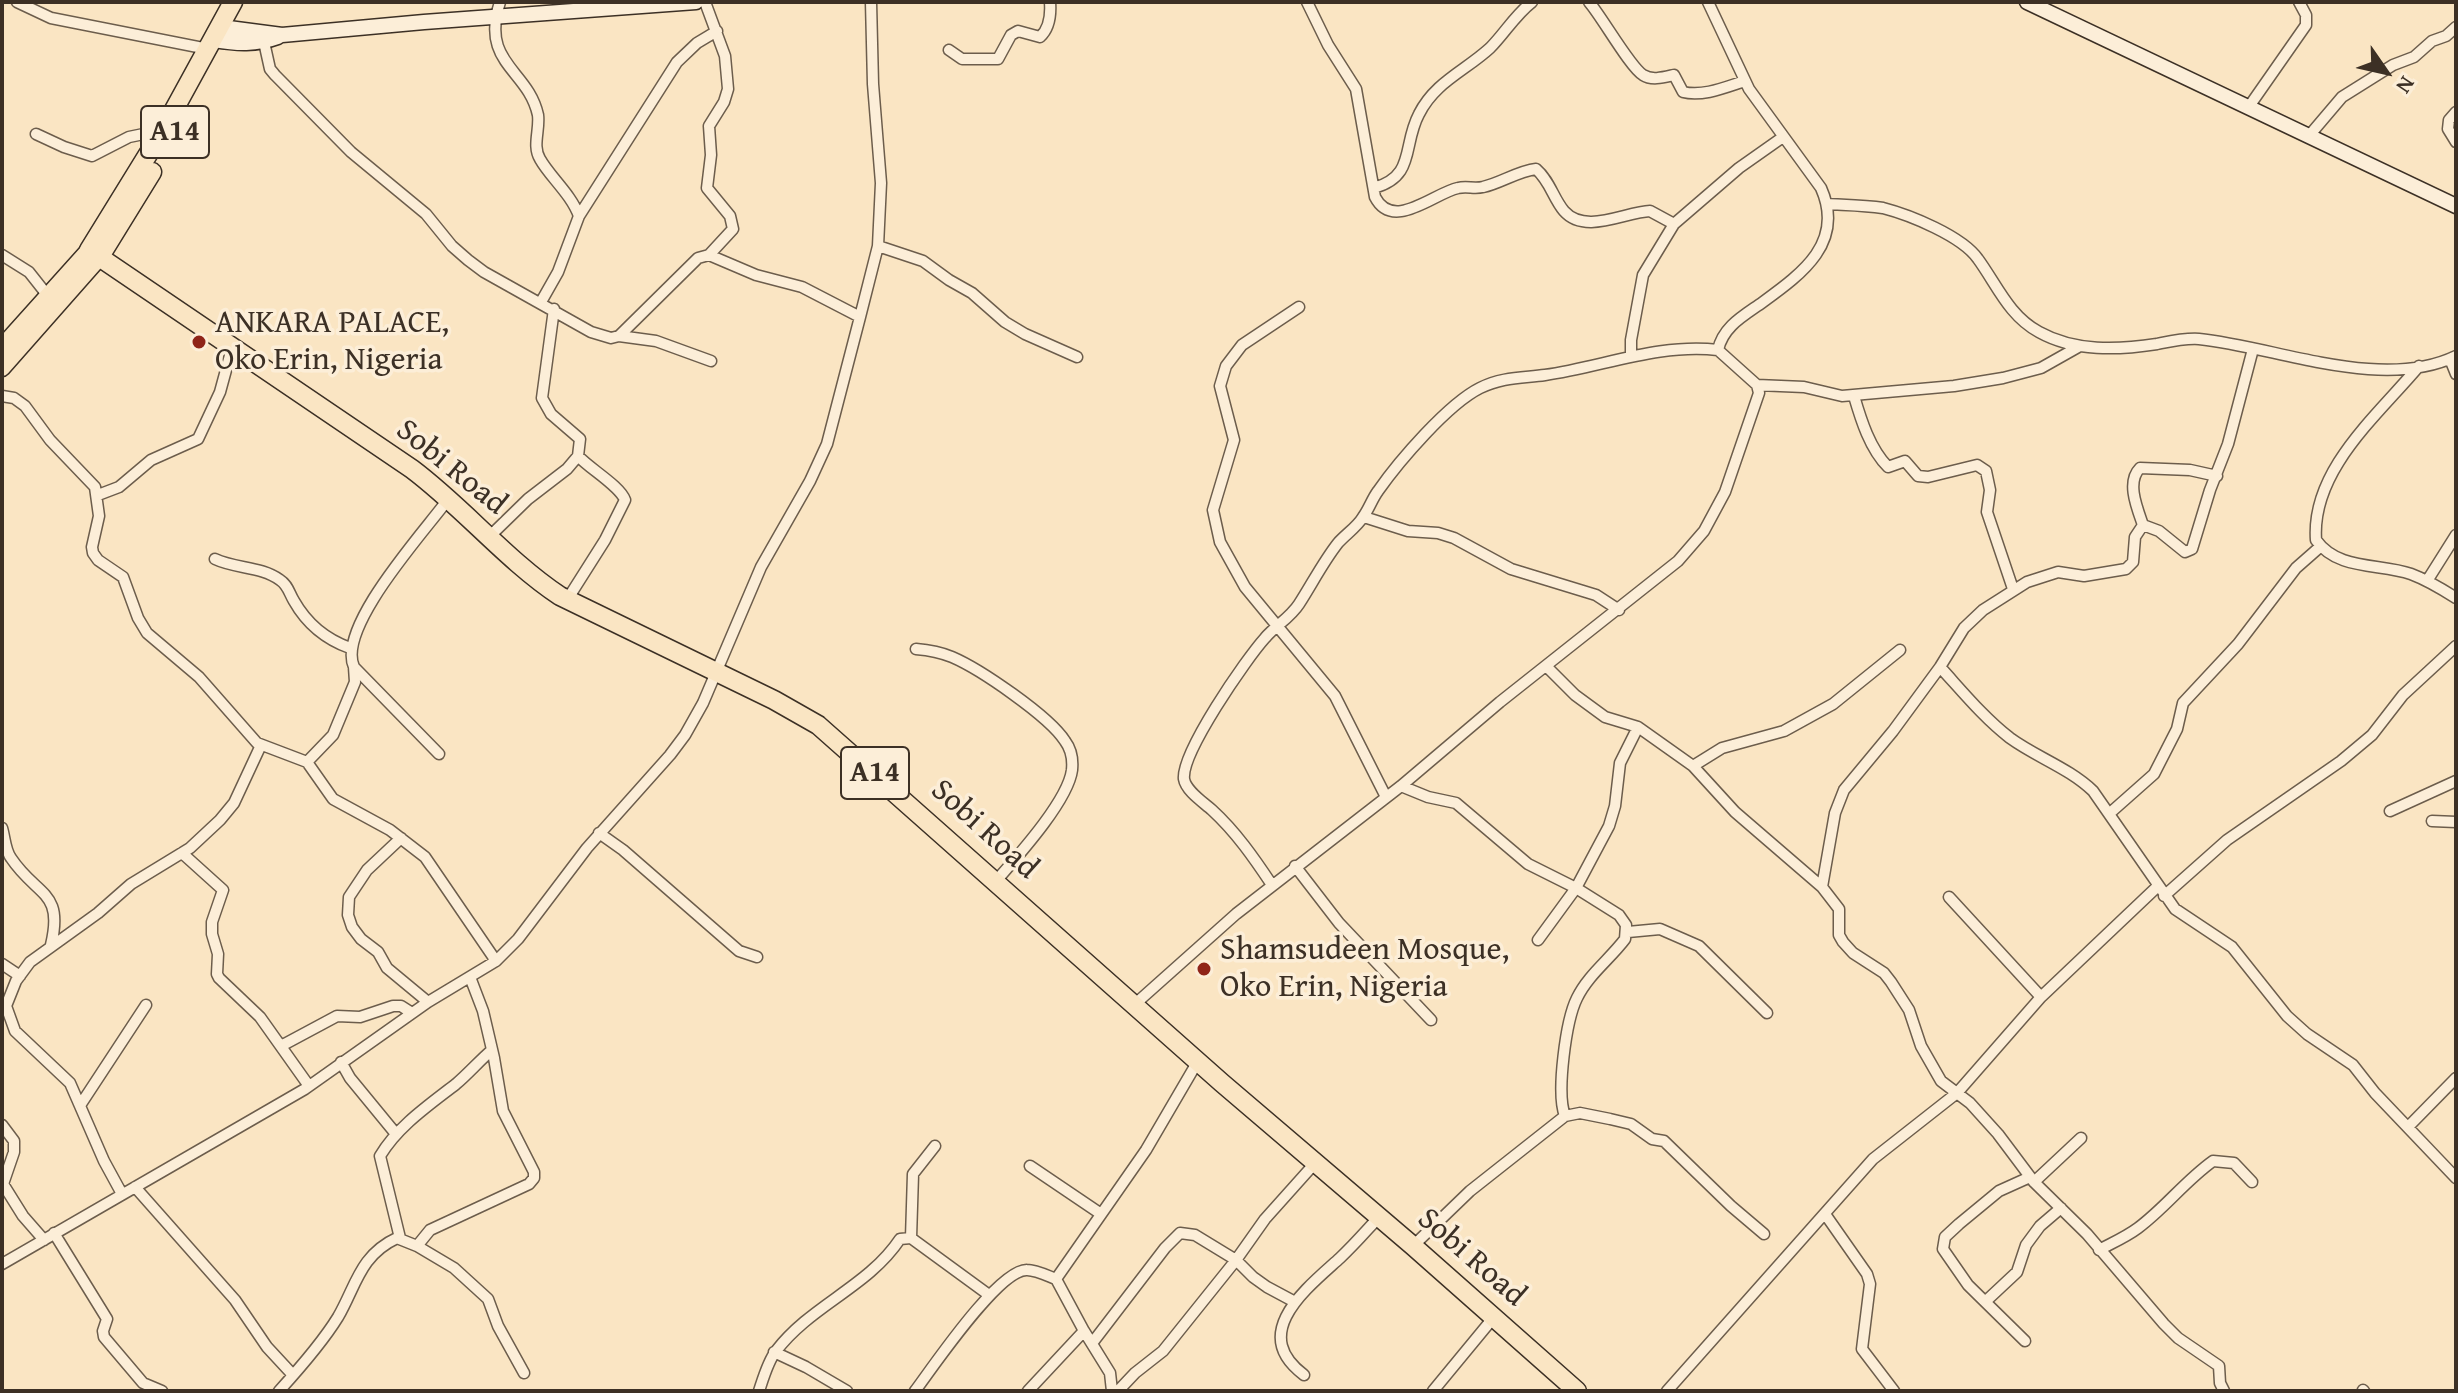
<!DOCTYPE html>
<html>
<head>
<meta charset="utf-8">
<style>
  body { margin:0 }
  #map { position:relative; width:2458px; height:1393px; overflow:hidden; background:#fae5c3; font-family:"Gentium Book Plus",serif }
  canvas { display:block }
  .frame { position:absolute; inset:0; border:4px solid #3c3025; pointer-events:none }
  .north { position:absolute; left:2346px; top:32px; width:80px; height:80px; -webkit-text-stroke:6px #fceed8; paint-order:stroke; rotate:124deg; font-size:22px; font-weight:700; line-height:32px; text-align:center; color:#3c3025 }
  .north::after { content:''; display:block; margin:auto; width:28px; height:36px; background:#3c3025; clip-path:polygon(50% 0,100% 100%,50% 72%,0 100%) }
</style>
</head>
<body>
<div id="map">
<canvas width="2458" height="1393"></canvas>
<div class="frame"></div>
<div class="north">N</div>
</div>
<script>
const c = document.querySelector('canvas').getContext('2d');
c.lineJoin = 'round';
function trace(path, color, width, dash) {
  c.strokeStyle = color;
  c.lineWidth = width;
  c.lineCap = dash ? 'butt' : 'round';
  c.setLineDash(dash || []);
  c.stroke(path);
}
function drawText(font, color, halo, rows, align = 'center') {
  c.font = font + ' "Gentium Book Plus",serif';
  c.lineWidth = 7;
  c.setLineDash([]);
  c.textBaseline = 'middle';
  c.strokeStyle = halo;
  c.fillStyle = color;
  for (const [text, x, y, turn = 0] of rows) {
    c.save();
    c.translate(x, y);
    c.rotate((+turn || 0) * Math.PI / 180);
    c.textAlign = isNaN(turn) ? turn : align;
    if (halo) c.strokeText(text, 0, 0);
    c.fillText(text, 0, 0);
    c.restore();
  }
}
const street = new Path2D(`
  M17 2 51 18 208 49
  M500 2C480 64 528 69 538 115 540 130 532 146 540 159 550 177 571 194 579 216L558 272 541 302
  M705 2 725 56 728 89 724 102 709 126 711 155 707 188 730 216 733 229 709 255
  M1307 2 1328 45 1356 89 1375 197C1393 232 1434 193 1458 188 1466 186 1475 189 1483 187 1501 183 1518 171 1536 169 1550 181 1553 198 1564 211 1585 235 1625 212 1650 211L1674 224
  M1589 2C1602 17 1630 67 1643 75 1652 81 1665 77 1674 75L1683 92C1703 97 1726 87 1745 81
  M264 42 270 69 275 75 351 152 426 214 452 246 468 260 484 272 591 332 611 338 619 336 698 258 709 255 756 275 802 287 860 317
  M949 50 962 59H998L1011 35 1018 31 1040 37C1050 28 1051 15 1050 2
  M2248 108 2306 25V15L2299 2
  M2456 112 2449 120 2448 129 2456 142
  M36 134 64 147 92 156 129 137 163 130
  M2308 137 2342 97 2393 65 2414 57 2432 41 2446 36 2456 27
  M1374 188C1416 176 1402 146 1419 114 1435 82 1465 71 1490 48 1505 33 1515 15 1532 2
  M1828 204C1846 205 1865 205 1883 208 1910 215 1962 236 1978 259 1997 285 2009 316 2039 332 2075 352 2118 350 2157 344 2172 341 2185 338 2199 339 2277 347 2381 392 2456 356
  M579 216 677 62 697 43 717 31
  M878 246 923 261 949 280 972 293 1005 322 1025 334 1077 357
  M2 255 29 272 48 296
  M1299 307 1242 345 1226 366 1220 386 1234 440 1213 510 1220 542 1245 587 1335 696 1386 797
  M554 309 542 398 551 414 580 439 578 456C590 469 620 486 625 500L605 540 567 600
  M619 336 656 341 711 361
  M1631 356V340L1643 275 1674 224 1739 168 1783 137
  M2450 359 2456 374
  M2419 366C2378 415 2311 470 2316 540 2338 571 2380 563 2411 574 2427 580 2442 589 2456 598
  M1757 385 1804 387 1842 396 1954 386 2003 378 2041 368 2080 346
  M2 396 14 398 25 406 50 440 95 487 99 516 92 547 93 553 98 560 123 577 138 618 147 633 199 677 257 743 307 762 333 799 390 830 425 857 496 961
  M1854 396C1861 420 1870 449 1888 467L1905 461 1918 476 1928 477 1977 465 1986 471 1990 490 1987 512 2013 589
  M98 495 119 487 151 460 198 439 220 392 232 348
  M1364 517 1408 531 1438 533 1454 538 1511 569 1596 595 1619 610
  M2143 525 2159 531 2185 552 2192 549 2210 490 2228 444 2253 349
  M2143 525C2137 508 2126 482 2140 468L2190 470 2217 476
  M489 537 528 499 567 469 578 456
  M215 559C236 569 261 566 280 580 288 585 289 593 294 601 307 624 325 639 350 648
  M2427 581 2456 535
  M916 649C928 650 940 652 952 657 980 669 1049 716 1065 741 1071 749 1073 760 1072 770 1068 801 1017 857 996 881
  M1546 666 1575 695 1605 717 1638 727 1693 766 1735 812 1822 887 1839 909V935L1843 942 1853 953 1884 973 1891 982 1909 1010 1921 1046 1941 1081 1970 1103 1998 1134 2034 1182 2087 1234 2164 1324 2178 1338 2219 1366 2220 1383 2224 1391
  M1940 667C1962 691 1984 718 2010 738 2036 757 2069 768 2093 791L2175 909 2232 947 2287 1016 2307 1034 2353 1065 2375 1093 2456 1178
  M439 754 354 667C336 627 426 530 449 498
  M307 762 333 735 355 682 354 667
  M1693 766 1722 748 1784 731 1833 704 1900 650
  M1401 786 1428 797 1456 803 1528 864 1576 888 1619 915 1626 925 1625 939C1610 959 1588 975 1577 998 1566 1020 1556 1093 1565 1116
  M2390 811 2456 781
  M2110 813 2154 774 2177 729 2183 703 2238 644 2296 568 2321 546
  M2432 821 2456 822
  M2 828C5 838 5 850 11 858 37 897 64 890 51 945
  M599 833 623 850 739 951 757 957
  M401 838 367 870 349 897 348 915 352 927 361 939 378 952 387 968 428 1002
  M182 853 223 890 212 922V934L218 954 217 974 219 978 260 1017 309 1086
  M1295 866 1339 923 1431 1020
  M1272 885C1254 858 1236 832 1212 810 1203 802 1186 791 1184 779 1181 753 1246 659 1265 638 1275 626 1290 618 1299 604 1312 584 1323 562 1338 543 1346 534 1357 527 1363 517 1369 509 1372 499 1378 491 1399 461 1448 404 1480 388 1502 377 1522 378 1545 375 1602 367 1659 343 1718 350
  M1822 887 1835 813 1844 790 1893 731 1940 667 1964 628 1983 610 2027 582 2058 572 2084 576 2126 569 2133 562 2135 537 2143 525
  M2164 896 2227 840 2341 761 2372 735 2403 695 2456 646
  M1949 897 2041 997
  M1628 932 1660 929 1699 946 1767 1013
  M1538 940 1576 888 1609 826 1615 806 1620 763 1638 727
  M2 964 20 976
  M1134 1005 1236 914 1401 786 1500 702 1678 561 1704 531 1725 492 1759 393 1757 385 1718 350C1723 326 1745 315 1763 302 1803 273 1845 242 1821 188L1749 89 1708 2
  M281 1046 337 1016 360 1017 393 1006H401L412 1013
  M341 1062 350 1078 396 1134
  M81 1104 146 1005
  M2 1125 14 1141V1152L3 1184 23 1216 44 1240
  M2408 1127 2456 1078
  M1030 1166 1101 1214
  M2034 1182 2081 1138
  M135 1187 235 1300 267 1347 292 1374
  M122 1194 104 1161 70 1083 15 1031 6 1006 16 981 30 962 98 913 131 884 190 848 220 820 234 803 261 745
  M1825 1214 1867 1274 1870 1284 1862 1349 1894 1391
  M54 1233 107 1319 103 1331 104 1337 143 1383 162 1391
  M400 1238 380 1156C398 1126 429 1105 456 1084 469 1073 480 1060 492 1050
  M911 1238 913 1174 935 1146
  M417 1246 430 1230 529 1184 534 1178V1172L503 1111 494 1058 483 1011 470 977
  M1413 1246 1470 1191 1565 1116 1580 1113 1610 1119 1631 1124 1652 1139 1664 1141 1731 1206 1764 1234
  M2099 1250C2112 1243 2126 1237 2138 1228 2165 1208 2185 1181 2213 1161L2234 1163 2252 1182
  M2 1264 305 1089 428 1002 496 961 518 939 587 848 670 755 685 735 703 703 761 567 810 481 827 444 860 317 878 246 881 183 873 84 871 2
  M1056 1279 1146 1150 1198 1061
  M1986 1301 2017 1272 2026 1245 2040 1226 2061 1208
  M2025 1341 1968 1285 1943 1249 1945 1237 1959 1224 1999 1191 2030 1177
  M1093 1342 1165 1248 1180 1233 1195 1235 1236 1260 1253 1277 1267 1287 1295 1302
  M774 1352 806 1367 847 1391
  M1304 1375C1248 1333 1307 1288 1340 1258 1354 1245 1366 1231 1379 1217
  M2363 1390 2364 1391
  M279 1391C299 1369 322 1343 338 1317 356 1286 360 1255 397 1238L417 1246 454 1268 488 1299 498 1326 524 1373
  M759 1391C763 1379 768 1361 776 1351 811 1305 868 1287 900 1239L911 1238 989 1295
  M915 1391C933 1367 999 1269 1027 1270 1036 1270 1048 1276 1056 1279L1084 1331 1110 1373 1112 1391
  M1028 1391 1084 1331
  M1118 1391 1135 1373 1163 1351 1236 1260 1265 1219 1316 1162
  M1433 1391 1494 1317
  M1667 1391 1873 1159 1957 1093 2041 997 2158 886`);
const secondary = new Path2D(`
  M2027 2 2456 206
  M221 27 282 35 424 22 696 2
  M214 40C237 44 256 45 278 37`);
const primary = new Path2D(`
  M2 347 89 250
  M2 368 99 258`);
const highway = new Path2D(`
  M233 2 163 130 89 250 412 469C464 508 506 560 560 596L774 700 818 725 1222 1083 1413 1246 1577 1391
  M99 258 152 172`);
trace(street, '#6c5d4c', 13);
trace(secondary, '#3c3025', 17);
trace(primary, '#3c3025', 19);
trace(highway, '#3c3025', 21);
trace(street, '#fceed8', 10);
trace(secondary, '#fceed8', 14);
trace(primary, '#fae5c3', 16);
trace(highway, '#fae5c3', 18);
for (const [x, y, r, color] of [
  [199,342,8,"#8f2418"],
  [1204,969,8,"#8f2418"]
]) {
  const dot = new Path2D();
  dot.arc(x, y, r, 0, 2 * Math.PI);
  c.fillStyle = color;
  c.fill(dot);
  trace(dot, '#fceed8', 3);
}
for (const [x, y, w] of [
  [175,132,68],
  [875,773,68]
]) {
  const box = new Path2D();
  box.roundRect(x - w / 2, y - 26, w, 52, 6);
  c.fillStyle = '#fceed8';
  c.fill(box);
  trace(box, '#3c3025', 2);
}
drawText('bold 30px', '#3c3025', null, [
  ["A14",175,132],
  ["A14",875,773]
]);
drawText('32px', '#3c3025', '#fceed8', [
  ["ANKARA PALACE,",215,324],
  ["Oko Erin, Nigeria",215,361],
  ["Shamsudeen Mosque,",1220,951],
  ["Oko Erin, Nigeria",1220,988]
], 'left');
drawText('32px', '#3c3025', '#fceed8', [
  ["Sobi Road",451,468,39],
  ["Sobi Road",984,830,42],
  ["Sobi Road",1471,1258,41]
]);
</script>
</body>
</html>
